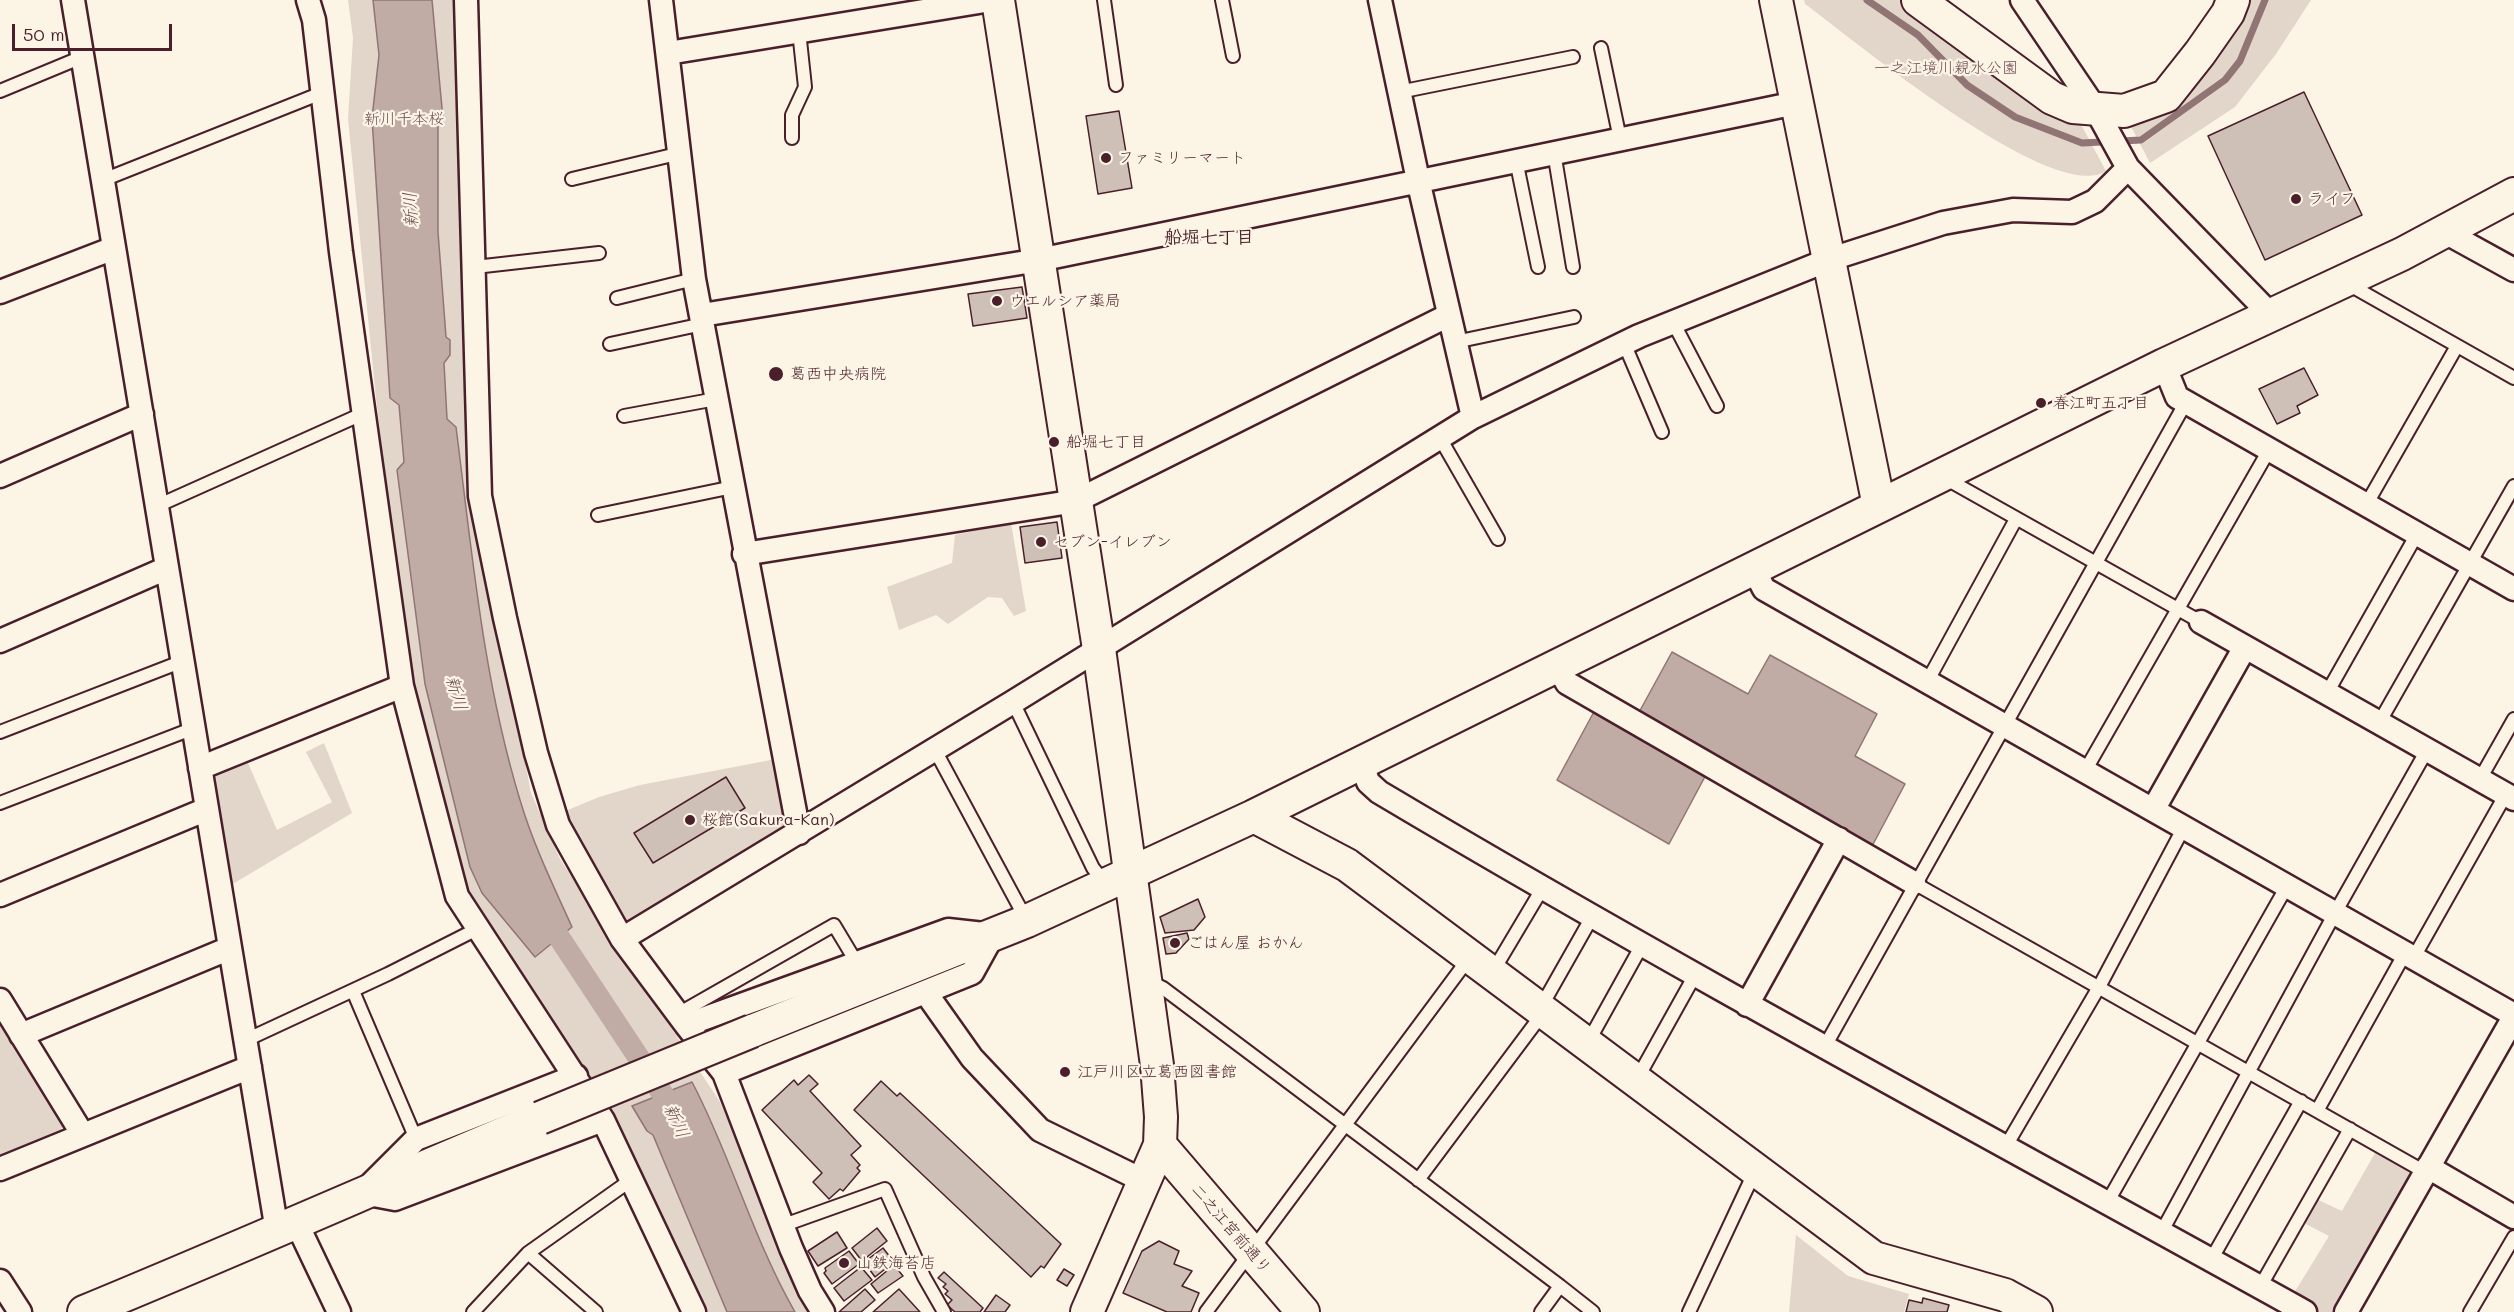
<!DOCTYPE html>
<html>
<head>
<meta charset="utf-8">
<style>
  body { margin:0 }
  #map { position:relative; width:2514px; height:1312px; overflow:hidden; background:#fcf5e5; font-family:Mali,sans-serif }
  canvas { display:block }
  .scale { position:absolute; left:12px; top:24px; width:160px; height:27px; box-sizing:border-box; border:3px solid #4a1f2b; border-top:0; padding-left:8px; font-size:18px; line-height:21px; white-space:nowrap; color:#4a1f2b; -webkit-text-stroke:4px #fcf5e5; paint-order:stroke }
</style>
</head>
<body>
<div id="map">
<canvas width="2514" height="1312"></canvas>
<div class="scale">50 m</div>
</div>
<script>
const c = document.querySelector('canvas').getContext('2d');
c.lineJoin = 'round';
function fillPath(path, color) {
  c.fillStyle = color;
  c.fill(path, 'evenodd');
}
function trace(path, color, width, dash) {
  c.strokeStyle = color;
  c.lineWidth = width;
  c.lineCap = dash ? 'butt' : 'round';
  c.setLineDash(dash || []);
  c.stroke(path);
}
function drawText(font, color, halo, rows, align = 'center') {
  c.font = font + ' Mali,"Klee One",sans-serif';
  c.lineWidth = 4.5;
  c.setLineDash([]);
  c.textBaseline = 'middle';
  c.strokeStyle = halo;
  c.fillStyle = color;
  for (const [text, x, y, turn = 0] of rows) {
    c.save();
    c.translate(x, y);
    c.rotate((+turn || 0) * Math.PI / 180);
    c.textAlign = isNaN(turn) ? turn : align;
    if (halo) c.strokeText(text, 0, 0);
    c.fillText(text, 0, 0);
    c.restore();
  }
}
fillPath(new Path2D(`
  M348 0H456L474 499 531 793 560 859 720 1102 807 1312H703L461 891 409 682 376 398 348 119 353 38Z
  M1804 0H1907L2076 115 2106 171C2053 206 1853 39 1805 4Z
  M2243 0H2311L2276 54 2235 107 2150 163 2124 113 2142 110Z
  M1011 523 1026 611 1014 616 1002 598 988 597 948 624 936 615 899 630 887 587 952 563 955 535Z
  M324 743 352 813 231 885 213 775 248 763 277 830 332 802 306 752Z
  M776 759 786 831 624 932 556 815 599 797 640 785Z
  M0 1020 63 1126 60 1132 0 1157Z
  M2379 1146 2425 1172 2346 1312H2305L2288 1303 2329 1236 2298 1220 2312 1197 2342 1211Z
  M1796 1235 1848 1276 1909 1294 1904 1312H1789Z`), '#e2d5ca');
const water = new Path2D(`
  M373 0H432L443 119H438V232L446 337 450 340V355L444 363 447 419 456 427C472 552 483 679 520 800 533 844 553 885 572 927L535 957 482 893 470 867 425 684 397 470 404 462 399 405 390 398 372 118 379 55Z
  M1672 652 1748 694 1770 655 1877 714 1855 756 1905 784 1870 850 1637 716Z
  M1596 708 1708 771 1669 844 1557 780Z
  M692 1082C731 1156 753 1239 795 1312H727L653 1135 647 1131 632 1106Z`);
fillPath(water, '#c0aca5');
trace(water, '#917474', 1.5);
trace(new Path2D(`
  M1867 0 1918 35 1967 85 2015 117 2082 143 2141 140 2225 80 2240 61 2265 0`), '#917474', 7);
trace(new Path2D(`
  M543 913 666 1099 676 1120`), '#c0aca5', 22);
const building = new Path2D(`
  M2304 92 2362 215 2265 260 2208 136Z
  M1119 111 1132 188 1098 194 1086 116Z
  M1022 287 1027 318 973 326 968 294Z
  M2304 368 2318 395 2297 406 2300 413 2277 424 2259 389Z
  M1057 522 1062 558 1025 563 1020 527Z
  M726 777 745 808 653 863 634 833Z
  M1198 899 1205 917 1194 930 1165 933 1160 917Z
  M1187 933 1189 939 1176 953 1166 954 1163 938Z
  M809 1075 818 1084 810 1091 861 1146 851 1155 860 1165 857 1168 860 1171 843 1191 840 1189 829 1199 813 1182 822 1173 762 1110 794 1080 798 1085Z
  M881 1081 897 1096 900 1093 1061 1244 1044 1268 1041 1266 1031 1277 854 1110Z
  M877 1228 887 1241 862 1261 852 1248Z
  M837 1232 847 1248 818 1266 808 1251Z
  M1159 1241 1179 1251 1174 1264 1192 1271 1182 1286 1199 1293 1191 1312H1167L1123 1293 1142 1251Z
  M883 1248 894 1262 875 1277 864 1262Z
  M849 1251 859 1264 832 1284 824 1273 826 1271 825 1268Z
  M894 1265 903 1276 878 1293 871 1284Z
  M861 1267 872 1280 844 1301 834 1288Z
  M1064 1269 1074 1275 1067 1286 1057 1280Z
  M944 1272 983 1308 980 1312H955L947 1305 952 1300 945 1294 948 1291 943 1287 946 1284 938 1278Z
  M865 1289 875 1300 861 1312H839Z
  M899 1289 920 1312H873Z
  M996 1295 1010 1305 1005 1312H984Z
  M1923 1298 1949 1305 1947 1312H1906L1909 1300 1922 1303Z`);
fillPath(building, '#cfc0b7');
trace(building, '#4a1f2b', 1.5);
const lane = new Path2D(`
  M1104 0 1116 85
  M1222 0 1233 56
  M1601 48 1620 139
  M0 91 82 57
  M1399 92 1573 57
  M792 138V115L805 87 799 31
  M1554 152 1573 267
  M1516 160 1538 267
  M572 179 681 153
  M103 180 324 92
  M475 267 599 253
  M2348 284 2514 378
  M617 298 694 279
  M1673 322 1717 406
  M1455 342 1574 317
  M1624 343 1662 432
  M610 344 703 324
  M624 416 716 399
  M1440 438 1498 539
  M1943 477 2201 622
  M2366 505 2457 346
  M157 506 362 414
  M598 515 733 487
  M1927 682 2016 519
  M2327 693 2417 534
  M1013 702 1093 868 1105 883
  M2379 723 2514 486
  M0 732 183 661
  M935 750 1027 921
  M2085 771 2269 450
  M2480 779 2514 719
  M0 803 194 728
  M1914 883 2425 1172
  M2414 957 2506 794
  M1492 973 1542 889
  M1149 981 1163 988 1560 1286 1541 1312
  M353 991 416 1139
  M1541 1007 1592 917
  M678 1014 834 925 858 965
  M246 1040 388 974 479 928
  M1587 1044 1642 945
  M1824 1048 2186 402
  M1637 1079 1695 975
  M2317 1111 2405 953
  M2006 1146 2099 987 2184 827
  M1418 1180 1543 1013
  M2107 1203 2287 886
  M784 1225 885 1189 924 1277 944 1312
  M2161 1233 2335 913 2427 750
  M528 1253 596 1312
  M2211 1260 2301 1101
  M1560 1286 1593 1312
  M2260 1287 2350 1129
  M473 1312 528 1253 631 1180
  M1206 1312 1469 958
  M1689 1312 1755 1171
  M2470 1312 2514 1237`);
const street = new Path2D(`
  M73 0 277 1231
  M308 0 314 20 341 252 402 686 457 896 603 1120 694 1312
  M466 0 480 496 505 618 536 753 558 825 622 939 686 1025
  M661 0 694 279 799 833
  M1380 0 1418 180 1473 417
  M2022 0 2095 108 2128 168 2271 315
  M668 53 991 0
  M2445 232 2514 270
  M0 292 114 248
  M702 315 1039 260 1796 103
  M2164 365 2177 397 2514 589
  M0 476 142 414
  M744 554 1076 501 1449 315
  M1754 570 1764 589 2514 1015
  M2201 622 2514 799
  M0 641 167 568
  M1558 667 1567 683 1914 883
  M1362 763 1368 782 1379 792C1683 973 1995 1140 2305 1312
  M200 768 402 686
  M2153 810 2245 647
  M0 895 207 809
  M948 930 993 935 972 973 724 1073 686 1025Z
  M622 939 1013 702 1473 417 1639 336 1828 260 1943 223 2013 210 2072 212 2095 201 2128 168
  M926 993 972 1058 1040 1130 1144 1181
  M0 1000 83 1135
  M1747 1005 1839 839
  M21 1035 230 948
  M724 1073 791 1248 810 1291 823 1312
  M2428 1167 2514 1217
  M0 1169 250 1067
  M370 1185 416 1139 576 1076
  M363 1193 395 1199 603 1120
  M297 1224 339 1312
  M0 1281 20 1312
  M2346 1312 2514 1017`);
const secondary = new Path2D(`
  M998 0 1099 649 1157 1065 1161 1117 1160 1145 1087 1312
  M1776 0 1879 506
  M1918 0 2052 98 2073 107 2124 111 2166 96 2200 53 2228 13 2233 0
  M1254 816 1347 865 1874 1258 2005 1295 2036 1312
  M752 1031 1027 921 1254 816 2164 365 2402 254 2514 194
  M1160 1145 1303 1312
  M84 1312C237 1249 388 1182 540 1118`);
trace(lane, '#4a1f2b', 16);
trace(street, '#4a1f2b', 27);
trace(secondary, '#4a1f2b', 36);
trace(lane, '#fcf5e5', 12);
trace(street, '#fcf5e5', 22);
trace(secondary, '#fcf5e5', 32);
const secondaryBridge = new Path2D(`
  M540 1118 752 1031`);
trace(secondaryBridge, '#4a1f2b', 36, []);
trace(secondaryBridge, '#fcf5e5', 32);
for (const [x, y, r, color] of [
  [1106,158,6,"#4a1f2b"],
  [2296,199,6,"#4a1f2b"],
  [997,301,6,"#4a1f2b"],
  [776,374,8,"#4a1f2b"],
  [2041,403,6,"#4a1f2b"],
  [1054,442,6,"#4a1f2b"],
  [1041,542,6,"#4a1f2b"],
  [690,820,6,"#4a1f2b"],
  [1175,943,6,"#4a1f2b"],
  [1065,1072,6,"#4a1f2b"],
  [844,1263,6,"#4a1f2b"]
]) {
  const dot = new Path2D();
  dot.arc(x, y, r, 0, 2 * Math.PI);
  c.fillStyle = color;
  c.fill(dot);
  trace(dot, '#fcf5e5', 2);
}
drawText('16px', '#704c53', '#fcf5e5', [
  ["一之江境川親水公園",1946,68],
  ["新川千本桜",404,119]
]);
drawText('16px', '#4a1f2b', '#fcf5e5', [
  ["ファミリーマート",1118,158],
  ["ライフ",2308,199],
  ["ウエルシア薬局",1009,301],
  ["葛西中央病院",790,374],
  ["春江町五丁目",2053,403],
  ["船堀七丁目",1066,442],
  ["セブン-イレブン",1053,542],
  ["桜館(Sakura-Kan)",702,820],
  ["ごはん屋 おかん",1187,943],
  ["江戸川区立葛西図書館",1077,1072],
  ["山鉄海苔店",856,1263]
], 'left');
drawText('16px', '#4a1f2b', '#fcf5e5', [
  ["二之江宮前通り",1231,1229,49]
]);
drawText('italic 18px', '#6d4950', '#fcf5e5', [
  ["新川",411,210,-93],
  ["新川",456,693,74],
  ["新川",676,1121,65]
]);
drawText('bold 18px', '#4a1f2b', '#fcf5e5', [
  ["船堀七丁目",1209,237]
]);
</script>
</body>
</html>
